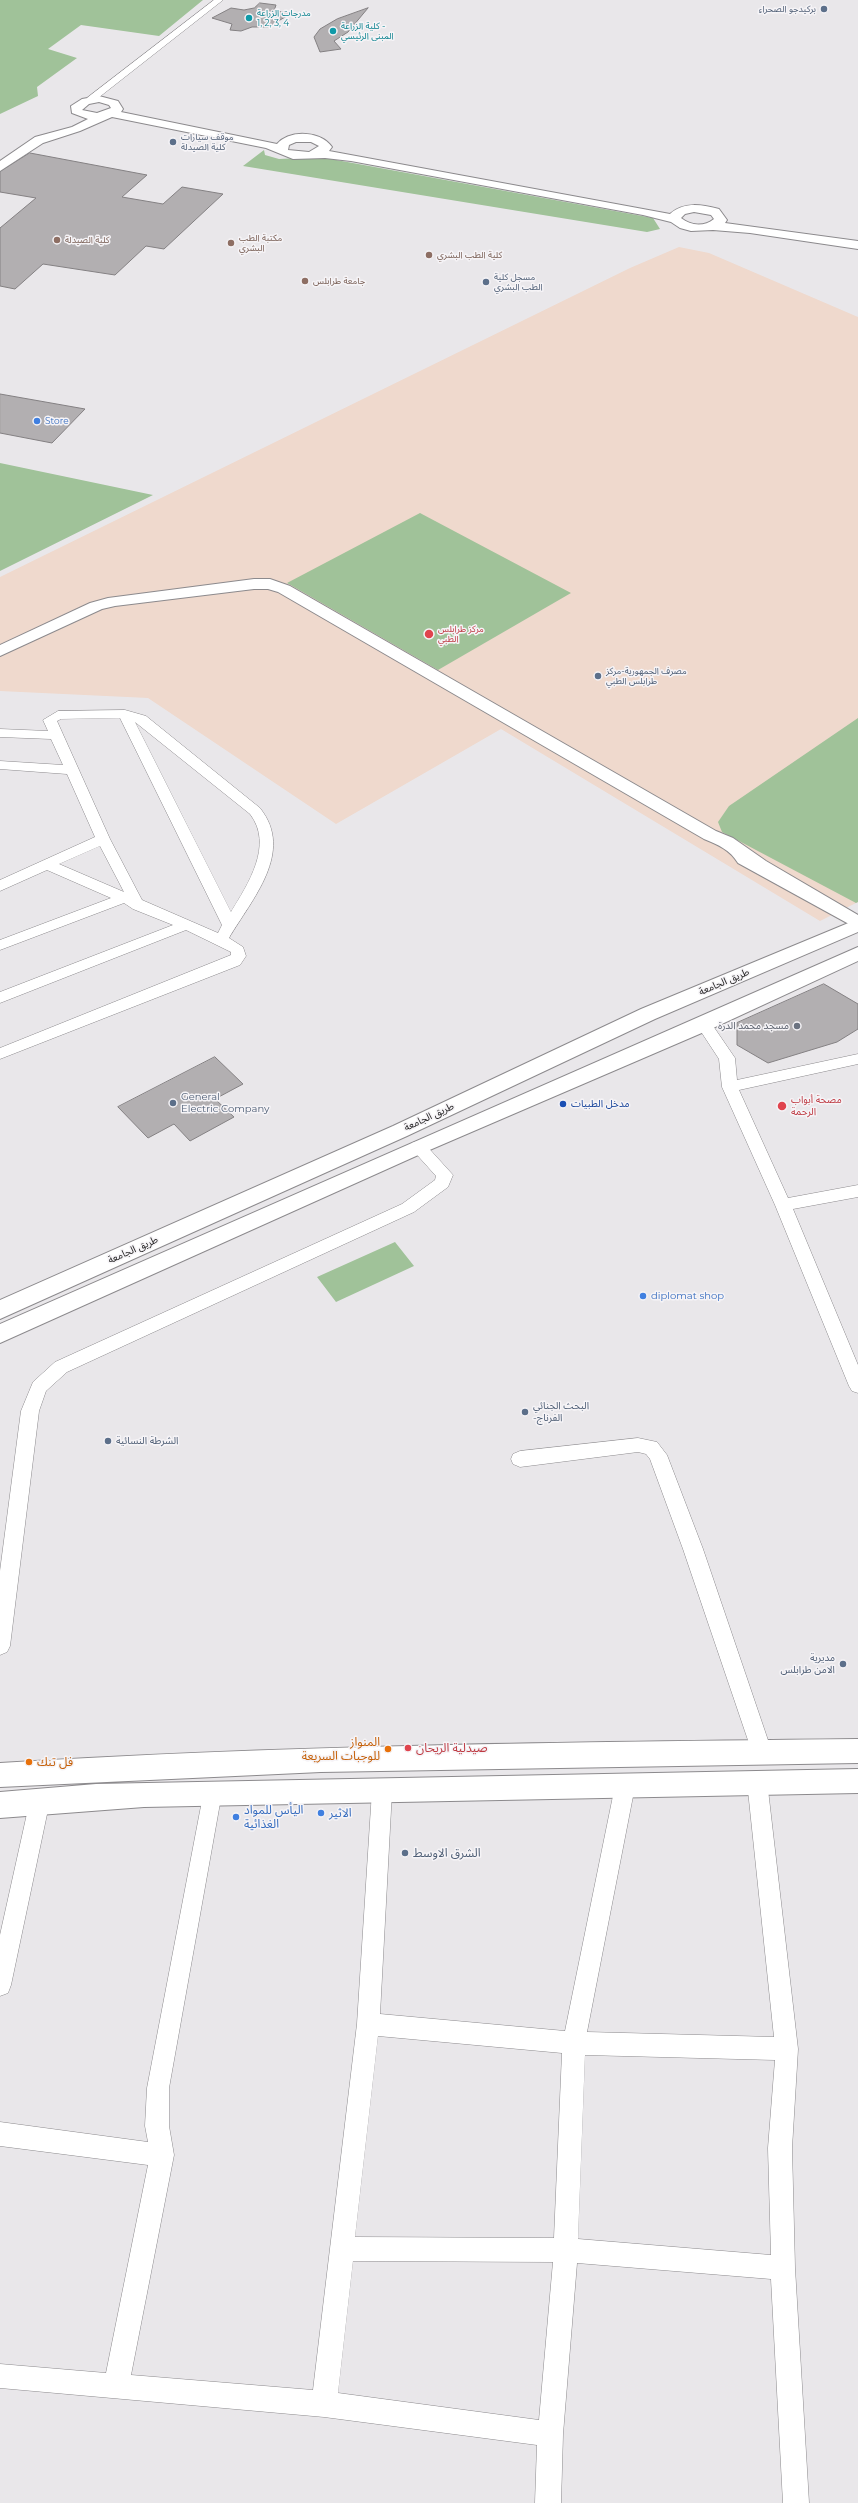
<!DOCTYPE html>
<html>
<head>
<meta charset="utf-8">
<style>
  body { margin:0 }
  canvas { display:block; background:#e9e7ea }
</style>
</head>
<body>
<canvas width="858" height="2503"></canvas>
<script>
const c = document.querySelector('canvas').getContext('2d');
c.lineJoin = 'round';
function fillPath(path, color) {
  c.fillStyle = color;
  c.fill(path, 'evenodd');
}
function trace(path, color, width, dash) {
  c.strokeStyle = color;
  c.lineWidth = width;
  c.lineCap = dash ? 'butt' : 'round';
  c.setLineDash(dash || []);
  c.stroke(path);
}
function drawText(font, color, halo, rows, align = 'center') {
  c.font = font + ' Montserrat,"Noto Sans Arabic",sans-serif';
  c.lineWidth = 3;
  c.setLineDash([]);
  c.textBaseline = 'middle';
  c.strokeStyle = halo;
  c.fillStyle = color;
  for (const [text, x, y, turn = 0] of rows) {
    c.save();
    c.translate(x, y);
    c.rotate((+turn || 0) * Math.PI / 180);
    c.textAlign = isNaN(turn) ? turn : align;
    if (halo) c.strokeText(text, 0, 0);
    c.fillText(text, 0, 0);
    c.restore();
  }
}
fillPath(new Path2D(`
  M679 247 709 253 858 317V902L820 921 501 729 336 824 148 698 0 691V577L630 268Z`), '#efd9cd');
fillPath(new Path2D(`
  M0 0H203L159 36 81 25 48 49 77 58 37 87 38 96 0 114Z
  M264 150 265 155 279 159 320 157 653 218 660 229 647 232 243 166Z
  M0 463 153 495 0 571Z
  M420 513 571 593 438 670 287 583Z
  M858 718V902L856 903 722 832 718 822 729 806Z
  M395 1242 414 1266 336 1302 317 1277Z`), '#a0c299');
const building = new Path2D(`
  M260 3 276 5 274 11 292 13 268 27H252L241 31 230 30 232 24 212 18 231 8 244 10 254 8Z
  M368 8 348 32 334 41 341 49 320 52 314 37 320 29 337 19Z
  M30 153 147 175 122 197 163 204 182 187 223 194 164 249 146 246 115 275 43 264 15 289 0 286V228L36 198 0 192V172Z
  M0 394 85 409 52 443 0 433Z
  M824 984 858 1004V1029L837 1042 768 1063 737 1045V1023Z
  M215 1057 243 1084 215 1099 234 1117 190 1141 174 1124 148 1138 118 1107Z`);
fillPath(building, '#b2afb1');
trace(building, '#848183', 1);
const street = new Path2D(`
  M214 0H223L93 102H87V98Z
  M125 710 146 716 260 808C295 852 252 899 229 938L243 947 246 956 240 965 0 1059V1048L231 955V952L186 930 0 1003V992L173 925 133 909 124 903 0 950V940L111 898 47 870 0 891V880L95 837 67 774 0 769V761L63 765 51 739 0 737V729L48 731 43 720 58 711ZM120 718 222 925 218 933 142 900 110 839 57 721 61 719ZM135 722 250 814C274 845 248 884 231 912ZM100 846 124 892 59 864Z
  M704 1019 709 1020 735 1058 737 1080 858 1054V1064L739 1090 788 1198 858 1185V1197L793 1209 858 1365V1393L852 1391 849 1386 775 1205 722 1087 719 1059 696 1024 699 1020Z
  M418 1141 424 1143 453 1175 448 1187 414 1212 67 1372 46 1391 39 1411 10 1646 7 1652 0 1655V1571L21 1411 33 1382 55 1362 402 1204 435 1180 436 1176 410 1147 412 1143Z
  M638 1438 657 1442 667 1455 703 1549 772 1752 769 1759 762 1761 755 1759 752 1752 683 1549 650 1459 646 1454 638 1452 520 1467 513 1464 511 1459 513 1454 520 1451Z
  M757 1771 764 1774 767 1781 798 2049 792 2148 795 2268 809 2503H783L771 2279 577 2263 563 2434 561 2503H535L537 2445 324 2417 0 2388V2364L106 2373 148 2165 0 2146V2122L148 2142 145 2126 147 2088 205 1785 212 1782 219 1785 222 1792 169 2088V2126L174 2155 131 2375 313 2390 357 2024 372 1791 375 1784 382 1781 389 1784 392 1791 380 2014 565 2031 615 1786 618 1779 625 1776 632 1779 635 1786 587 2032 774 2037 747 1781 750 1774ZM378 2036 562 2053 554 2238 355 2237ZM585 2055 775 2060 768 2148 771 2255 578 2239ZM353 2261 553 2262 539 2420 338 2393Z
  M40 1790 47 1793 50 1800 11 1985 8 1993 0 1996V1935L30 1800 33 1793Z`);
const secondary = new Path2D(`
  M99 96 118 101 123 109 121 112 277 144C290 129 321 131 332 147L329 151 670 214C684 201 703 205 719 209L727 220 725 223 858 241V249L750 233 713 230 691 231 680 228 671 222 643 215 351 161 325 158 293 159 266 148 112 117 80 131 43 143 0 171V161L35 137 72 127 88 119 72 113 71 106 82 99ZM99 102 109 105 111 108 97 113 82 110 89 104ZM296 142H311L319 146 309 152 288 150 289 145ZM694 212 711 215 714 219C704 227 691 226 681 218L685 214Z
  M254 579H270L290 586 716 831 733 838 766 861 858 915V929L738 863C730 850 719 845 704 839L278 592 268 589H254L115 606 102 609 0 656V645L90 603 108 598Z`);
const primary = new Path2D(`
  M858 1739V1763L321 1772 0 1787V1763C286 1745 572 1742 858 1739Z
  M858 1769V1793L144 1807 0 1818V1792L96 1784Z`);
const highway = new Path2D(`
  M858 919V932L655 1019 407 1136 0 1319V1300L393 1126 641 1009Z
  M858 947V961L711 1029 425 1152 0 1343V1324Z`);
trace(street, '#8c8a8d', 1);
trace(secondary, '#8c8a8d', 2);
trace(primary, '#8c8a8d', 2);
trace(highway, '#8c8a8d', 2);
fillPath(street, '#fff');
fillPath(secondary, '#fff');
fillPath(primary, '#fff');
fillPath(highway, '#fff');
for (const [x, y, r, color] of [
  [824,9,4,"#5c6f8a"],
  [249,18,4,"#0f9aa8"],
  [333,31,4,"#0f9aa8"],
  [173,142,4,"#5c6f8a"],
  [57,240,4,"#8d6e63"],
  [231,243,4,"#8d6e63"],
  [429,255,4,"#8d6e63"],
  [305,281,4,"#8d6e63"],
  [486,282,4,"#5c6f8a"],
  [37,421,4,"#3f7fe0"],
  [429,634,5,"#e0444e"],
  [598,676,4,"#5c6f8a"],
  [797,1026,4,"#6b7280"],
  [173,1103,4,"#5c6f8a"],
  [563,1104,4,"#1a4fb4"],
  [782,1106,5,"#e0444e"],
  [643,1296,4,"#3f7fe0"],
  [525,1412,4,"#5c6f8a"],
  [108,1441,4,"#5c6f8a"],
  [843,1664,4,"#5c6f8a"],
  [408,1748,4,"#e0444e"],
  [388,1749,4,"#e8710a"],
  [29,1762,4,"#e8710a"],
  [321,1813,4,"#3f7fe0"],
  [236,1817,4,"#3f7fe0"],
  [405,1853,4,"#5c6f8a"]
]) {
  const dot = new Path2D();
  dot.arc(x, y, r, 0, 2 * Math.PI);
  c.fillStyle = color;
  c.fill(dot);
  trace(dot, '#f6f4f7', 1.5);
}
drawText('9px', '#4e5e75', '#f6f4f7', [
  ["بركيدجو الصحراء",816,9,"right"],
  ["موقف سيارات",181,137],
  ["كلية الصيدلة",181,147],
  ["مسجل كلية",494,277],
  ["الطب البشري",494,287],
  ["مصرف الجمهورية-مركز",606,671],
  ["طرابلس الطبي",606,681]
], 'left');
drawText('9px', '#0d838f', '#f6f4f7', [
  ["مدرجات الزراعة",257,13],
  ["1, 2, 3, 4",257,23],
  ["كلية الزراعة -",341,26],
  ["المبنى الرئيسي",341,36]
], 'left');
drawText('9px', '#785e54', '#f6f4f7', [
  ["مكتبة الطب",239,238],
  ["البشري",239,248],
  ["كلية الصيدلة",65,240],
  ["كلية الطب البشري",437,255],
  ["جامعة طرابلس",313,281]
], 'left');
drawText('9px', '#366cbe', '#f6f4f7', [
  ["Store",45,421]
], 'left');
drawText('9px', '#be3a42', '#f6f4f7', [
  ["مركز طرابلس",438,629],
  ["الطبي",438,639]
], 'left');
drawText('10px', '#272627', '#f6f4f7', [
  ["طريق الجامعة",724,982,-23],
  ["طريق الجامعة",429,1117,-25],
  ["طريق الجامعة",133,1250,-24]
]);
drawText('10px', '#5b616d', '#f6f4f7', [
  ["مسجد محمد الدرة",789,1026]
], 'right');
drawText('10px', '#4e5e75', '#f6f4f7', [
  ["General",181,1097],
  ["Electric Company",181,1109],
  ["البحث الجنائي",533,1406],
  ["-الفرناج",533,1418],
  ["الشرطة النسائية",116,1441],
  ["مديرية",835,1658,"right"],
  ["الامن طرابلس",835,1670,"right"]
], 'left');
drawText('10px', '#be3a42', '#f6f4f7', [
  ["مصحة أبواب",791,1100],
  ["الرحمة",791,1112]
], 'left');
drawText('10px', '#164399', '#f6f4f7', [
  ["مدخل الطبيات",571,1104]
], 'left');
drawText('10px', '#366cbe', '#f6f4f7', [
  ["diplomat shop",651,1296]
], 'left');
drawText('12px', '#c56008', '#f6f4f7', [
  ["المنواز",380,1742],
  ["للوجبات السريعة",380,1756],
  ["فل تنك",37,1762,"left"]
], 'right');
drawText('12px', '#be3a42', '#f6f4f7', [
  ["صيدلية الريحان",416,1748]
], 'left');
drawText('12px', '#366cbe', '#f6f4f7', [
  ["اليأس للمواد",244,1810],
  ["الغذائية",244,1824],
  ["الاثير",329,1813]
], 'left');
drawText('12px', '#4e5e75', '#f6f4f7', [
  ["الشرق الاوسط",413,1853]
], 'left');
</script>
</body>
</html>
